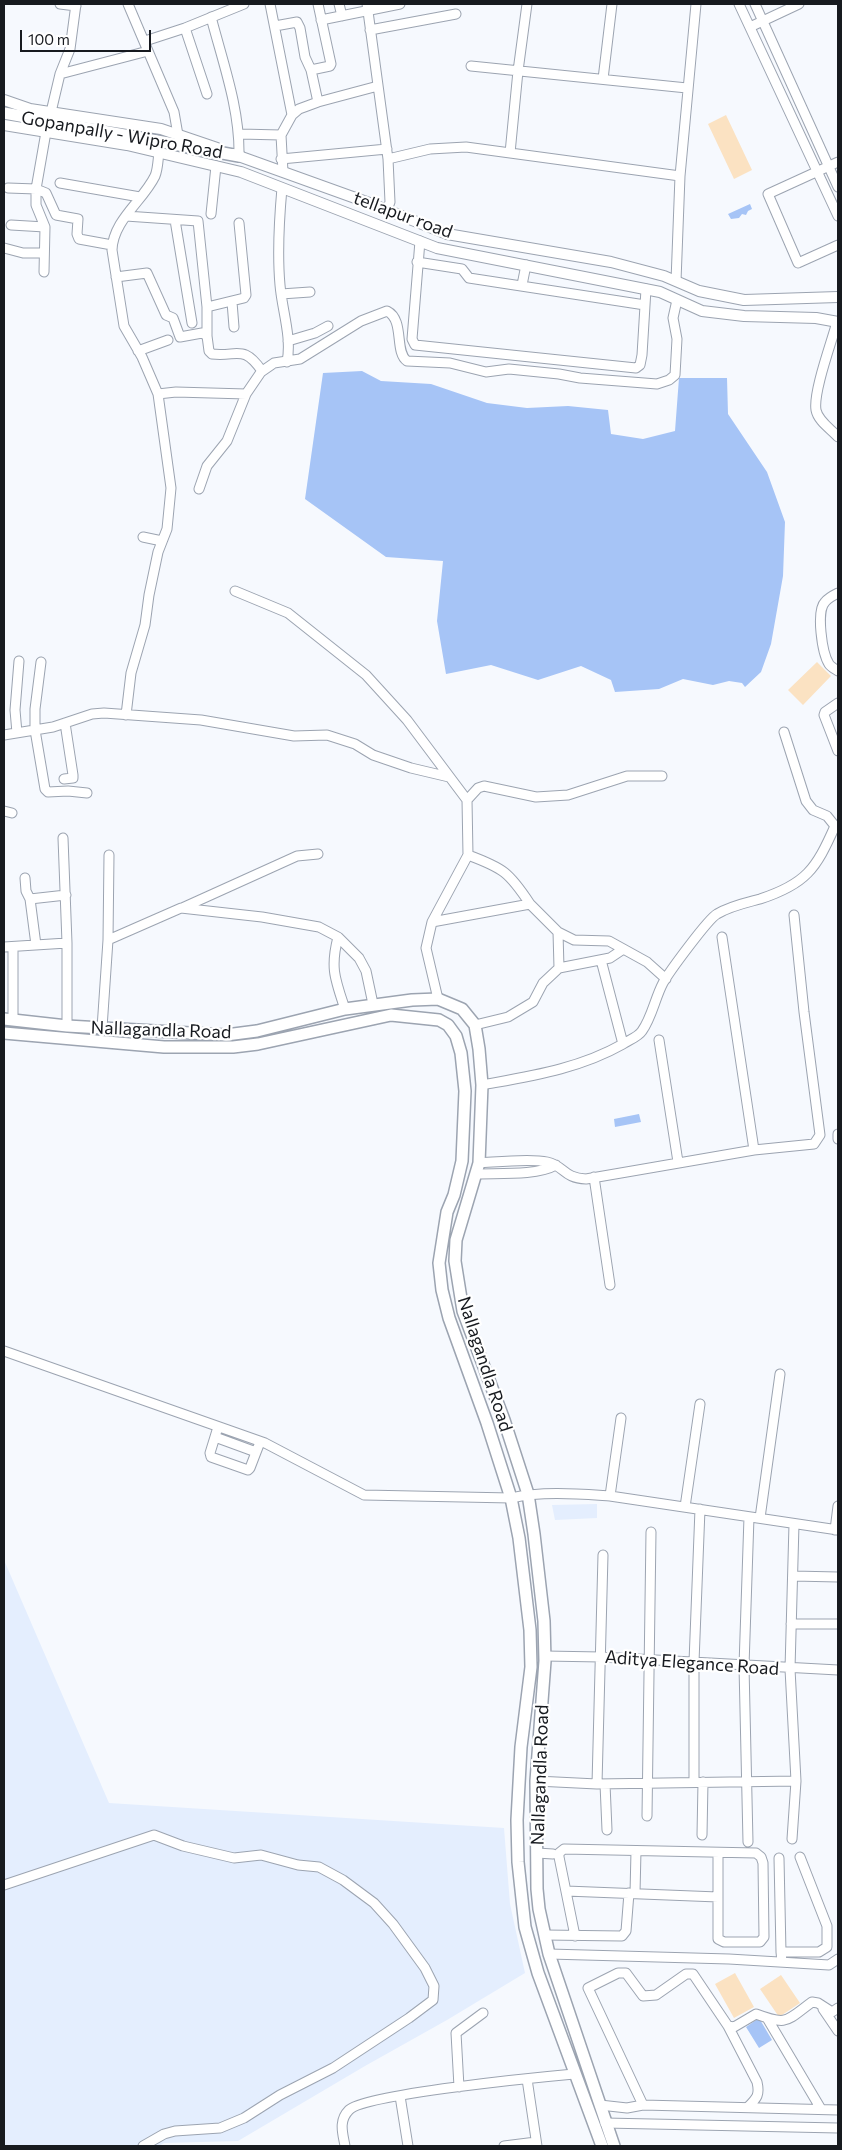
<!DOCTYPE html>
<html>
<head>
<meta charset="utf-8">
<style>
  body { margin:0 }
  #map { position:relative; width:842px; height:2150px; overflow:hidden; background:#f6f9fe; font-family:Commissioner,sans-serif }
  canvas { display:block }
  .frame { position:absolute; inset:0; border:5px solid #171a1f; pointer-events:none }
  .scale { position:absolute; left:20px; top:30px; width:131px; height:22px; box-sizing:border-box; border:2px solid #171a1f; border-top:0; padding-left:6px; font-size:15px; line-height:18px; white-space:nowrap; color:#171a1f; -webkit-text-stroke:4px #fff; paint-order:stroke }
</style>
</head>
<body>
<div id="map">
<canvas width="842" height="2150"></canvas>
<div class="frame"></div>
<div class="scale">100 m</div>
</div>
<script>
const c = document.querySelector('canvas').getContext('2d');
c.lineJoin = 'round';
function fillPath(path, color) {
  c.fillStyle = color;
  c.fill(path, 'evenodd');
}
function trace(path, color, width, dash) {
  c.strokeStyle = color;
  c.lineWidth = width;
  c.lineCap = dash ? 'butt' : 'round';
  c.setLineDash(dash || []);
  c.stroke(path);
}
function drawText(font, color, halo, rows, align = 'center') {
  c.font = font + ' Commissioner,sans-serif';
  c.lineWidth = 4.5;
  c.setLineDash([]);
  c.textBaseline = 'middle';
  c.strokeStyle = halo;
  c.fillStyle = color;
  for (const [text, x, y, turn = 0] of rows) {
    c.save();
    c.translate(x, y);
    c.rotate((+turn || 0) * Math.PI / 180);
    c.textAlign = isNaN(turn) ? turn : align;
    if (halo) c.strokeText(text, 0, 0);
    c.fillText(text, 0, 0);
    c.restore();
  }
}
fillPath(new Path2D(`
  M597 1504V1518L555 1520 552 1505Z
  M4 1560 109 1803 504 1828 510 1904 525 1973 447 2020 365 2066 238 2141 164 2143 159 2146H4Z`), '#e4eefe');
fillPath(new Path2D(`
  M726 115 752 170 734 179 708 124Z
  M817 662 831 676 803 705 788 690Z
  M735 1973 754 2007 734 2018 715 1984Z
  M781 1975 800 2003 779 2017 760 1989Z`), '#fbe2c2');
fillPath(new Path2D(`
  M750 204 752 209 748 211 746 215 742 214 739 218 731 219 728 214Z
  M362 371 381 381 431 384 487 403 527 408 568 406 608 410 611 434 643 439 675 431 679 378H727L728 414 767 472 785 522 783 576 771 644 761 672 745 687 742 683 729 681 713 685 683 679 659 689 615 692 611 680 581 666 538 680 491 665 446 674 437 621 443 561 386 557 305 499 323 373Z
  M639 1114 641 1122 615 1127 614 1119Z
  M759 2018 772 2040 759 2048 746 2027Z`), '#a6c4f6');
const minor = new Path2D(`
  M60 4 76 6
  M128 4 174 112 178 135
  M270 4 292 115
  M339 4 342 16
  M367 4 388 159 390 202 387 210
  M739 4 838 216
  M755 4 838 187
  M211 17C223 63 240 109 239 156
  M321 20 400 4
  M275 26 297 22 300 28 305 57 311 70 330 66 331 64 318 4
  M750 27 799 4
  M185 28 207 94
  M370 30 456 14
  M145 41 185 28 244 4
  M471 66 687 88
  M311 70 318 102
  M60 74 148 51
  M603 79 612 4
  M51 112 60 74 70 49 76 4
  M240 134 281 135
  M159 152C158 159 158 169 155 176 143 201 113 220 112 250L124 326 142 357 158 394 176 392 246 394
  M510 153 518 71 527 4
  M281 159 387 149
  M388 159 430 149 466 147 680 176
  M838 162 768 194 798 263 838 245
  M283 172 281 135 292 115 299 109 318 102 378 86
  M60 183 140 197
  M8 188 36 189 46 193 56 215 78 219 77 234 79 239 112 245
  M282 188C279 221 277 252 280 285 282 310 292 337 287 362
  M211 214 216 166
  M126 216 198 221 207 307V336
  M175 220 192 323
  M11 225 45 227
  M420 241 412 339 415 345 636 368 640 365 642 355 646 289
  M4 248 23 253H44
  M417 262 462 269 469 278 645 305
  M44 272 45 227 36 205V189L46 132
  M116 277 147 273 166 315 173 318 180 337 202 333 207 336 209 351 212 354C238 357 243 344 262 371
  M676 281 680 176 696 4
  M522 285 526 265
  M281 294 310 292
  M232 302 234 327
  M207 307 244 298 246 295 239 223
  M837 322C832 341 813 392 816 410 818 421 831 429 838 437
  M288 341 315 333 328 326
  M138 351 168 340
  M199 489 207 466 227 441 246 394 261 372 274 363 300 359 361 321 387 311C405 320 394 352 407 361L450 363 486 372 509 369 559 374 580 378 657 384 669 380 675 375 677 339 673 318 677 300
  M143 537 162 541
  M235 591 288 613 366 675 407 720 467 800 468 855 432 922 426 948 438 999
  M838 593C834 595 828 598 825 602 816 611 822 653 829 664 831 667 835 669 838 671
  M41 662 35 709V730L45 789 48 792 68 791 87 793
  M838 703 825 712 824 715 838 751
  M126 715 131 673 145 625 149 595 158 552 167 529 171 488 158 394
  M17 733 15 710 19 661
  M4 735 53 727 92 714 104 713 201 720 294 736 327 735 355 744 373 755 411 768 449 777
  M64 779 73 778V775L65 723
  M467 800 478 788 484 786 536 797 568 795 627 776H662
  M4 811 12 813
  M63 838 67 943V1026
  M25 878 26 891 30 899
  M182 908 297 856 318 854
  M432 922 530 904C509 872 503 868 468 855
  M558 932 574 940 609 941 647 962 666 979
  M338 937C330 968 335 979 345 1009
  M722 937 754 1150
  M108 940 181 908 262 917 319 927 338 937 359 958 366 971 373 1004
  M36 945 30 899 66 895
  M4 947 67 943
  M601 960 623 1044
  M559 968 610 958 622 950
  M13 1020V947
  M475 1025 508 1017 533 1002 543 983 559 968 558 932 530 904
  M102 1028 108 940 109 855
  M659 1040 678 1162
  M482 1085C531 1076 579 1069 623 1044 629 1040 638 1037 642 1031 652 1017 655 998 663 983 669 972 708 919 717 914 730 906 745 903 760 899 806 884 816 869 835 826L827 816 813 810 806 801 784 732
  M838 1134V1139
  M479 1163C497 1162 530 1158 547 1162 565 1166 563 1178 586 1179L754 1150 814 1144 820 1135 804 1012 794 915
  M476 1174C499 1173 536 1176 556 1165
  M594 1177 610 1285
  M4 1351 265 1443 364 1495 511 1498C543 1491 578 1494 610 1496L838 1530
  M218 1427 210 1453 211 1457 248 1470 250 1468 260 1442
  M215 1437 256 1452
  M610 1496 621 1418
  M685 1507 700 1404
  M760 1518 780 1374
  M794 1524 790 1669 796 1781
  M835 1530 838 1506
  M793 1576 838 1577
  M791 1624H838
  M545 1656 601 1657 838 1670
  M536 1781 597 1784 796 1781 792 1839
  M694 1782V1662L700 1509
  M597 1784 603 1555
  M605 1784 607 1830
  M647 1816 651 1532
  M702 1835 703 1782
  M748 1842 744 1666 749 1517
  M537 1853 553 1854
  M779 1858 781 1952
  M4 1885 154 1835 183 1846 234 1858 261 1855 298 1865 319 1867 343 1880 374 1903 393 1924 425 1968 434 1986 433 2000 409 2018 333 2068 280 2095 244 2118 220 2128 175 2131 164 2134 143 2146
  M566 1891 718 1897
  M635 1893 636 1851
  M545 1935 622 1936 626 1931 629 1893
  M575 1936 559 1857V1853L564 1849 756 1853 761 1857 763 1863 764 1937 760 1942H724L718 1939V1853
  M549 1954 729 1959 829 1965 838 1959
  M782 1962 781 1952H819L827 1947V1926L800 1857
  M823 2009 838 2031
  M767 2018 821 2109
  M728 2026 757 2082C760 2095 757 2098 748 2107
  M527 2079 537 2146
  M459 2087 456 2033 483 2013
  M400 2096 408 2146
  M600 2105 627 2108 643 2105 838 2110
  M643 2105 588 1988 618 1973H626L643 1996 656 1995 686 1974H693L728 2026 734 2027 756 2014C788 2026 786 2021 812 2002L818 2003 832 2012 838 2008
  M605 2123 838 2128
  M345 2146C343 2134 338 2121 349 2110 365 2094 541 2077 574 2074
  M504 2146 536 2142`);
const tertiary = new Path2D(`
  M4 100 30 109 161 129 217 148
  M4 125 127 145 241 172 437 248 660 292 702 311 744 316 816 318 838 322
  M233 154 372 204 447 234 611 262 664 276 699 291 744 300 838 297`);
const secondary = new Path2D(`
  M4 113 239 156
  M4 1019 67 1026 226 1035 257 1031 345 1009 412 1000 438 999 462 1009 475 1025 479 1049 482 1085 479 1163 456 1240 455 1261 463 1311 504 1420 528 1494 534 1534 544 1621 545 1661 536 1781 537 1889 539 1909 549 1954 614 2146
  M4 1033 164 1047H233L258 1044 391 1015 439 1020 448 1025 456 1036 461 1053 465 1091 462 1161 454 1195 447 1212 439 1263 442 1290 449 1318 487 1423 511 1498 519 1538 530 1630 531 1667 521 1747 517 1820 518 1862 525 1927 538 1973 602 2146`);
trace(minor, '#9ca4b1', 11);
trace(tertiary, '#9ca4b1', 12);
trace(secondary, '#9ca4b1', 14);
trace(minor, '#fff', 9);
trace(tertiary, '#fff', 10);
trace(secondary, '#fff', 11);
drawText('18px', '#171a1f', '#fff', [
  ["Gopanpally - Wipro Road",122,135,10],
  ["tellapur road",403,215,20],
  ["Nallagandla Road",161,1030,2],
  ["Nallagandla Road",485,1364,72],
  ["Aditya Elegance Road",692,1663,4],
  ["Nallagandla Road",540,1775,-88]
]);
</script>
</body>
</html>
